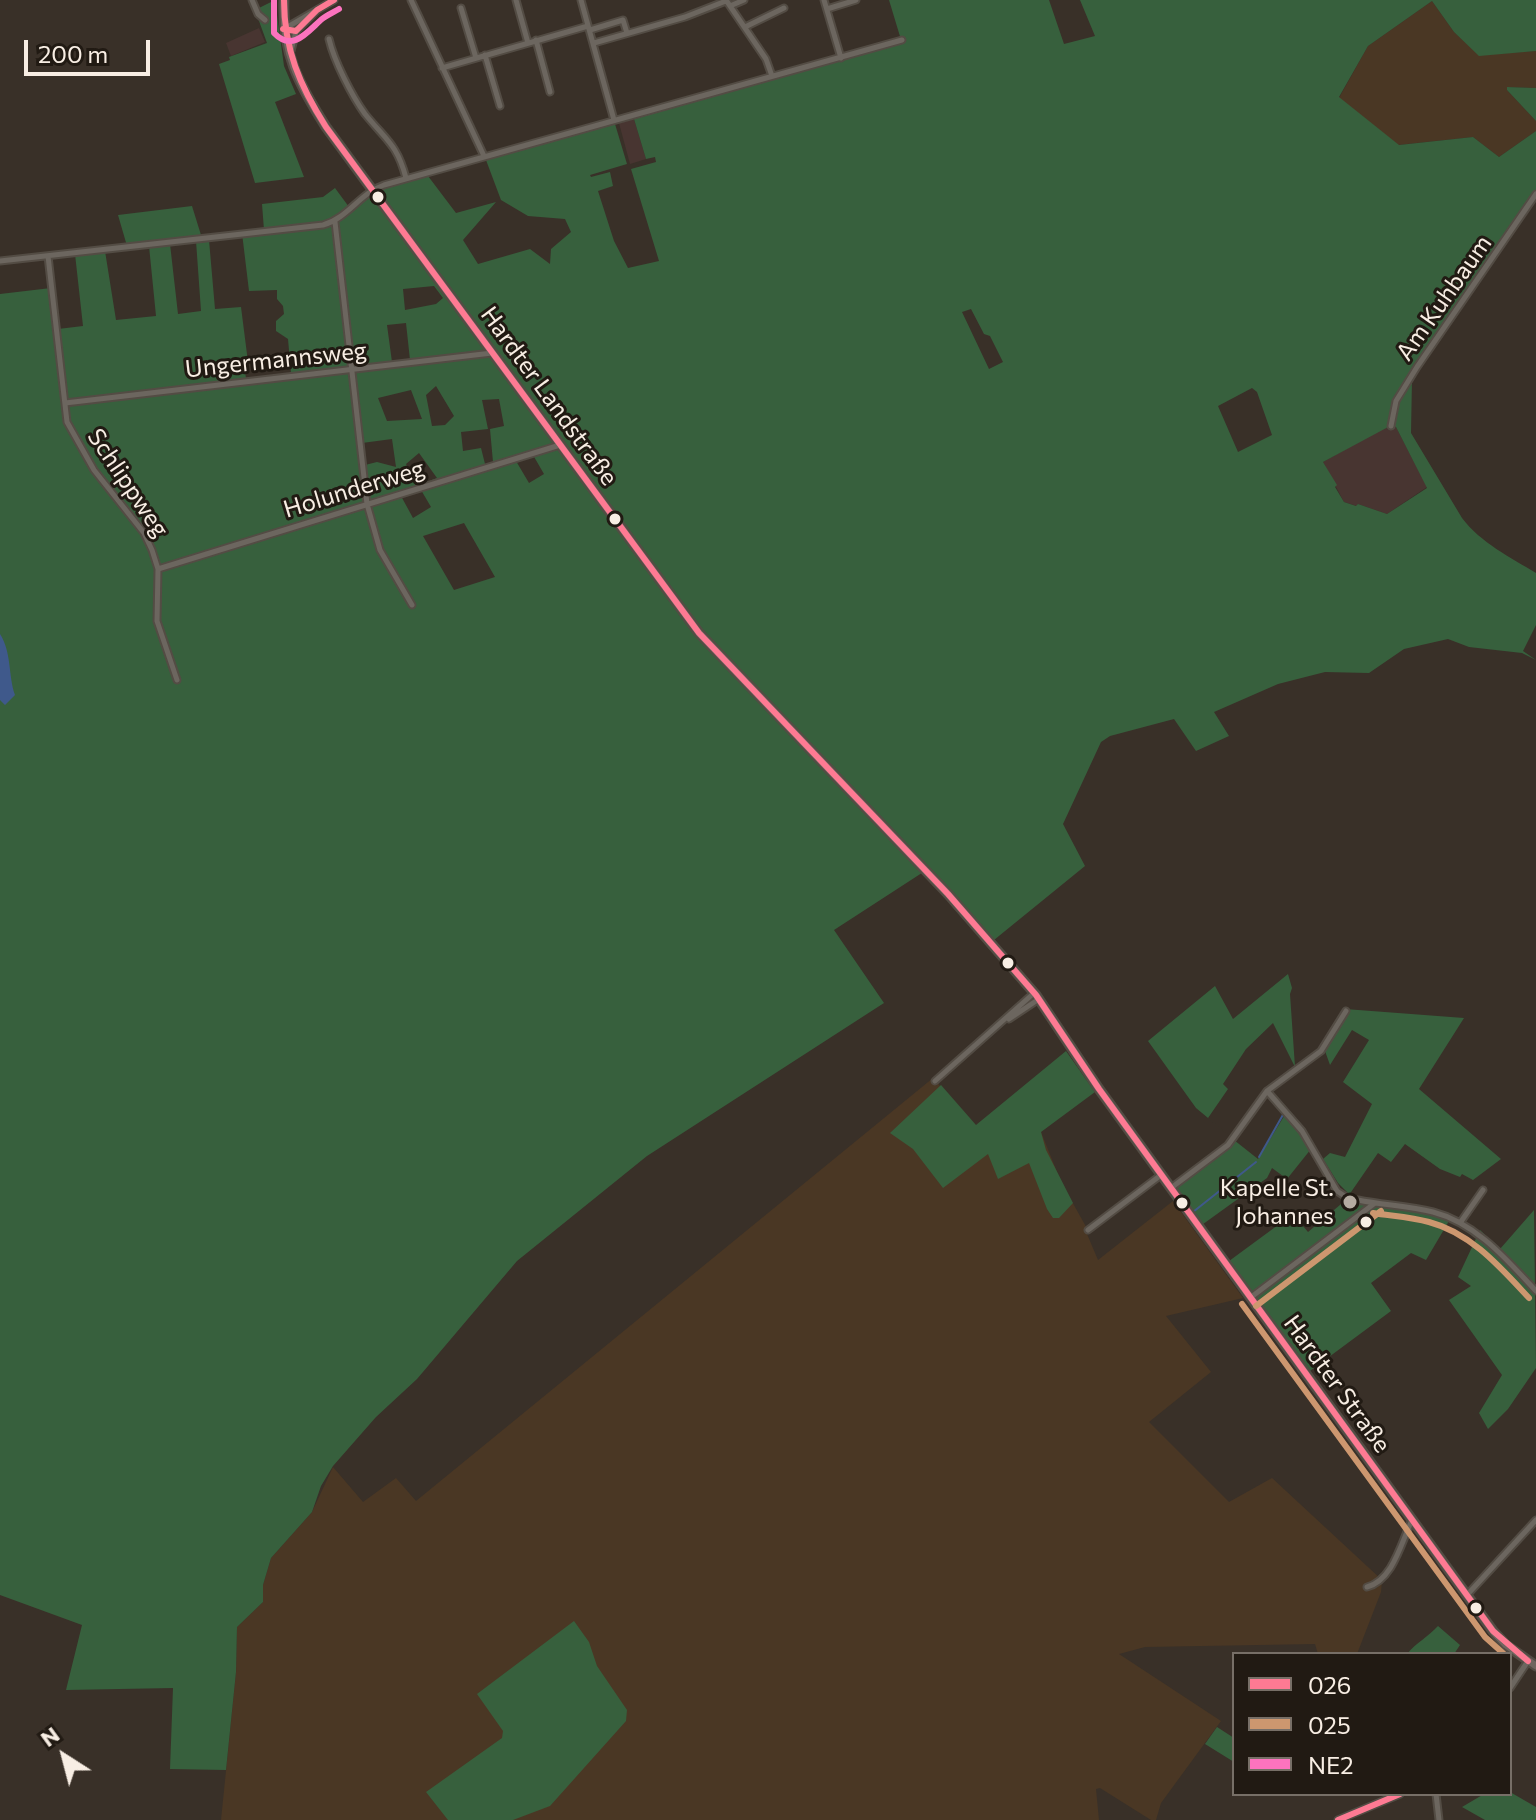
<!DOCTYPE html>
<html>
<head>
<meta charset="utf-8">
<style>
  body { margin:0 }
  #map { position:relative; width:1536px; height:1820px; overflow:hidden; background:#393028; font-family:Commissioner,sans-serif }
  canvas { display:block }
  .legend { position:absolute; left:1232px; top:1652px; width:280px; height:144px; box-sizing:border-box; background:#211a13; border:2px solid #776f67; margin:0; padding:10px 14px; list-style:none; font-size:24px; color:#f8eee4 }
  .legend li { display:flex; align-items:center; gap:16px; height:40px }
  .legend b { width:40px; border:2px solid #776f67 }
  .north { position:absolute; left:24px; top:1716px; width:80px; height:80px; -webkit-text-stroke:6px #211a13; paint-order:stroke; rotate:324deg; font-size:22px; font-weight:700; line-height:32px; text-align:center; color:#f8eee4 }
  .north::after { content:''; display:block; margin:auto; width:28px; height:36px; background:#f8eee4; clip-path:polygon(50% 0,100% 100%,50% 72%,0 100%) }
  .scale { position:absolute; left:24px; top:40px; width:126px; height:36px; box-sizing:border-box; border:4px solid #f8eee4; border-top:0; padding-left:10px; font-size:24px; line-height:28px; white-space:nowrap; color:#f8eee4; -webkit-text-stroke:6px #211a13; paint-order:stroke }
</style>
</head>
<body>
<div id="map">
<canvas width="1536" height="1820"></canvas>
<ul class="legend">
<li><b style="height:10px;background:#fe7a93"></b>026</li>
<li><b style="height:10px;background:#cd976f"></b>025</li>
<li><b style="height:10px;background:#fc73be"></b>NE2</li>
</ul>
<div class="north">N</div>
<div class="scale">200 m</div>
</div>
<script>
const c = document.querySelector('canvas').getContext('2d');
c.lineJoin = 'round';
function fillPath(path, color) {
  c.fillStyle = color;
  c.fill(path, 'evenodd');
}
function trace(path, color, width, dash) {
  c.strokeStyle = color;
  c.lineWidth = width;
  c.lineCap = dash ? 'butt' : 'round';
  c.setLineDash(dash || []);
  c.stroke(path);
}
function drawText(font, color, halo, rows, align = 'center') {
  c.font = font + ' Commissioner,sans-serif';
  c.lineWidth = 6;
  c.setLineDash([]);
  c.textBaseline = 'middle';
  c.strokeStyle = halo;
  c.fillStyle = color;
  for (const [text, x, y, turn = 0] of rows) {
    c.save();
    c.translate(x, y);
    c.rotate((+turn || 0) * Math.PI / 180);
    c.textAlign = isNaN(turn) ? turn : align;
    if (halo) c.strokeText(text, 0, 0);
    c.fillText(text, 0, 0);
    c.restore();
  }
}
fillPath(new Path2D(`
  M1432 1 1454 32 1479 55 1536 51V88L1507 87V90L1536 121V131L1499 157 1473 137 1398 145 1339 98 1368 46Z
  M933 1078 997 1149 1041 1132 1061 1182 1089 1232 1087 1234 1098 1260 1173 1201 1243 1298 1166 1316 1211 1372 1149 1422 1229 1502 1272 1478 1382 1580 1381 1592 1357 1654H1318L1315 1644 1145 1647 1119 1654 1221 1721 1161 1803 1156 1820H1151L1100 1788 1096 1789 1099 1820H221L236 1672 237 1627 263 1602V1585L271 1558 312 1512 333 1467 363 1502 396 1478 416 1501Z`), '#4a3724');
fillPath(new Path2D(`
  M259 28 265 42 231 56 226 43Z
  M634 119 646 159 630 164 619 123Z
  M1388 425 1396 427 1427 487 1387 514 1358 504 1357 506 1344 502 1323 462Z`), '#483531');
fillPath(new Path2D(`
  M275 0 284 66 296 94 275 102 304 177 255 183 219 64 230 60 229 57 267 43 255 10Z
  M889 0H1049L1064 44 1095 36 1080 0H1536V51L1479 56 1454 32 1432 1 1368 46 1339 97 1399 145 1473 137 1499 157 1536 131V192L1397 398 1390 426 1323 462 1337 485 1335 487 1344 502 1356 506 1358 504 1387 514 1427 488 1396 427 1392 426 1398 400 1412 379 1411 433 1462 518C1481 543 1510 557 1536 573V625L1523 651 1536 660 1522 653 1469 647 1448 639 1404 649 1369 673 1325 672 1278 684 1214 712 1229 736 1196 751 1174 719 1110 736 1101 742 1063 824 1085 866 994 940 928 869 834 930 884 1003 647 1156 517 1261 417 1379 376 1417 333 1466 321 1486 312 1512 271 1558 263 1585V1602L237 1627 236 1672 226 1770 170 1769 173 1688 66 1690 82 1625 0 1595V294L51 288 58 329 83 326 75 254 105 251 116 320 156 316 149 246 170 244 178 314 201 311 196 241 209 240 215 309 241 307 248 362 244 366 246 378 291 373 288 339 276 331V321L284 314 283 306 277 299V290L249 291 242 233 264 230 262 204 323 197 335 188 349 207 376 191 428 176 456 213 496 202 463 240 478 264 530 249 550 264 551 249 571 232 565 219 528 216 501 200 486 160 615 124 627 164 590 175 591 177 610 172 613 186 598 191 614 241 628 268 659 261 631 169 656 162 655 157 646 159 634 119 902 43ZM434 286 443 298 436 304 405 310 403 289ZM971 309 984 334 990 336 1003 362 989 369 962 312ZM406 323 410 360 392 362 387 325ZM436 386 454 416 445 425 432 426 426 395ZM1252 388 1257 392 1272 435 1238 452 1218 406ZM411 390 422 419 387 421 378 398ZM499 399 504 426 490 429 493 462 485 464 481 448 463 451 461 432 488 429 482 400ZM392 439 396 467 377 462 365 465 362 443ZM419 453 437 478 416 486 406 464ZM533 455 544 474 529 483 516 461ZM421 490 431 507 413 518 401 496ZM464 523 495 577 454 590 423 536Z
  M1507 87 1536 88V121L1507 90Z
  M192 206 201 235 200 237 127 246 118 215Z
  M1288 974 1292 988 1290 994 1295 1067 1273 1023 1246 1049 1223 1084 1228 1089 1208 1118 1231 1137 1196 1108 1148 1041 1215 986 1233 1019Z
  M1345 1009 1464 1018 1419 1089 1501 1159 1473 1180 1462 1174 1460 1177 1440 1169 1405 1144 1391 1162 1378 1153 1349 1195 1378 1207 1433 1213 1449 1221 1426 1260 1411 1253 1371 1283 1391 1311 1310 1371 1225 1264 1293 1214 1308 1232 1347 1199 1349 1194 1338 1183 1323 1159 1330 1153 1345 1157 1372 1104 1343 1082 1369 1040 1352 1030 1330 1065 1325 1051 1320 1050Z
  M1066 1051 1095 1092 1041 1132 1046 1150 1073 1203 1059 1218H1053L1047 1209 1029 1163 998 1179 988 1154 943 1188 913 1149 890 1133 941 1085 976 1125Z
  M1286 1113 1311 1149 1287 1179 1272 1168 1267 1178 1199 1227 1171 1189 1234 1140 1258 1159Z
  M1534 1210 1536 1368 1508 1409 1488 1429 1479 1413 1502 1375 1449 1300 1471 1286 1458 1277 1480 1230 1500 1249Z
  M574 1621 589 1642 597 1666 627 1710 626 1721 550 1806 513 1820H448L426 1792 502 1738 503 1731 477 1694Z
  M1438 1626 1460 1645 1454 1654H1407C1417 1642 1428 1637 1438 1626Z
  M1217 1727 1234 1738V1762L1205 1744Z
  M1510 1792 1536 1807V1820H1485L1462 1807 1484 1794Z`), '#37603d');
fillPath(new Path2D(`
  M0 634C12 653 8 675 15 695L5 705 0 700Z`), '#3f598b');
trace(new Path2D(`
  M1259 1157 1284 1113
  M1193 1212 1256 1162`), '#3f598b', 2);
const minor = new Path2D(`
  M252 0 258 14 265 20
  M411 0 484 156
  M516 0 528 43
  M581 0 614 120
  M726 0 766 59 772 76
  M824 0 841 58
  M730 6 744 0
  M461 8 476 58
  M827 9 856 0
  M745 27 784 8
  M284 29 334 0
  M590 30 623 20 627 33
  M329 39C334 61 352 96 365 114 386 140 397 144 406 178
  M536 40 550 92
  M594 43 685 17 726 1
  M291 51 296 31 317 10
  M485 55 500 106
  M442 68 588 26
  M335 222 367 504 380 550 412 605
  M48 256 67 422 94 470 144 533 152 550 158 569 157 621 177 680
  M0 261 323 225C348 218 360 193 384 185L902 40
  M65 403 492 353
  M1391 426 1396 401 1417 367 1536 194
  M158 569 560 445
  M1009 1019 1039 999
  M935 1081 1034 993
  M1267 1091 1302 1131 1337 1191 1346 1197 1358 1200C1383 1205 1408 1206 1433 1212 1476 1223 1507 1260 1536 1291
  M1171 1188 1228 1145 1267 1091 1321 1051 1346 1011
  M1460 1223 1483 1190
  M1088 1230 1161 1175
  M1250 1298 1375 1203
  M1367 1587C1393 1580 1401 1543 1412 1520
  M1467 1595 1536 1520
  M1510 1688 1528 1661
  M1436 1794 1439 1820
  M1338 1820 1400 1794`);
const major = new Path2D(`
  M284 0C282 53 298 83 326 127L699 633 948 894 1036 995 1099 1089 1493 1631 1506 1645 1536 1666`);
trace(minor, '#534c44', 9);
trace(major, '#534c44', 11);
trace(minor, '#6c665f', 5);
trace(major, '#70655f', 7);
trace(new Path2D(`
  M284 0C284 49 300 86 326 127L699 633 948 894 1036 995 1099 1089 1493 1631 1528 1661
  M283 29 296 31 317 10 334 0
  M1338 1820 1400 1794`), '#fe7a93', 6);
trace(new Path2D(`
  M1373 1213C1392 1216 1411 1217 1429 1222 1471 1233 1500 1267 1529 1298
  M1242 1304 1485 1637 1504 1654
  M1256 1306 1381 1211`), '#cd976f', 6);
trace(new Path2D(`
  M274 0V33C293 53 308 31 322 19 327 15 334 12 339 9`), '#fc73be', 6);
for (const [x, y, r, color] of [
  [378,197,7,"#f8eee4"],
  [615,519,7,"#f8eee4"],
  [1008,963,7,"#f8eee4"],
  [1350,1202,8,"#b5aca2"],
  [1182,1203,7,"#f8eee4"],
  [1366,1222,7,"#f8eee4"],
  [1476,1608,7,"#f8eee4"]
]) {
  const dot = new Path2D();
  dot.arc(x, y, r, 0, 2 * Math.PI);
  c.fillStyle = color;
  c.fill(dot);
  trace(dot, '#211a13', 3);
}
drawText('24px', '#f8eee4', '#211a13', [
  ["Am Kuhbaum",1444,298,-55],
  ["Ungermannsweg",276,360,-6],
  ["Hardter Landstraße",549,396,54],
  ["Schlippweg",128,483,56],
  ["Holunderweg",354,489,-17],
  ["Hardter Straße",1337,1384,54]
]);
drawText('24px', '#f8eee4', '#211a13', [
  ["Kapelle St.",1334,1188],
  ["Johannes",1334,1216]
], 'right');
</script>
</body>
</html>
